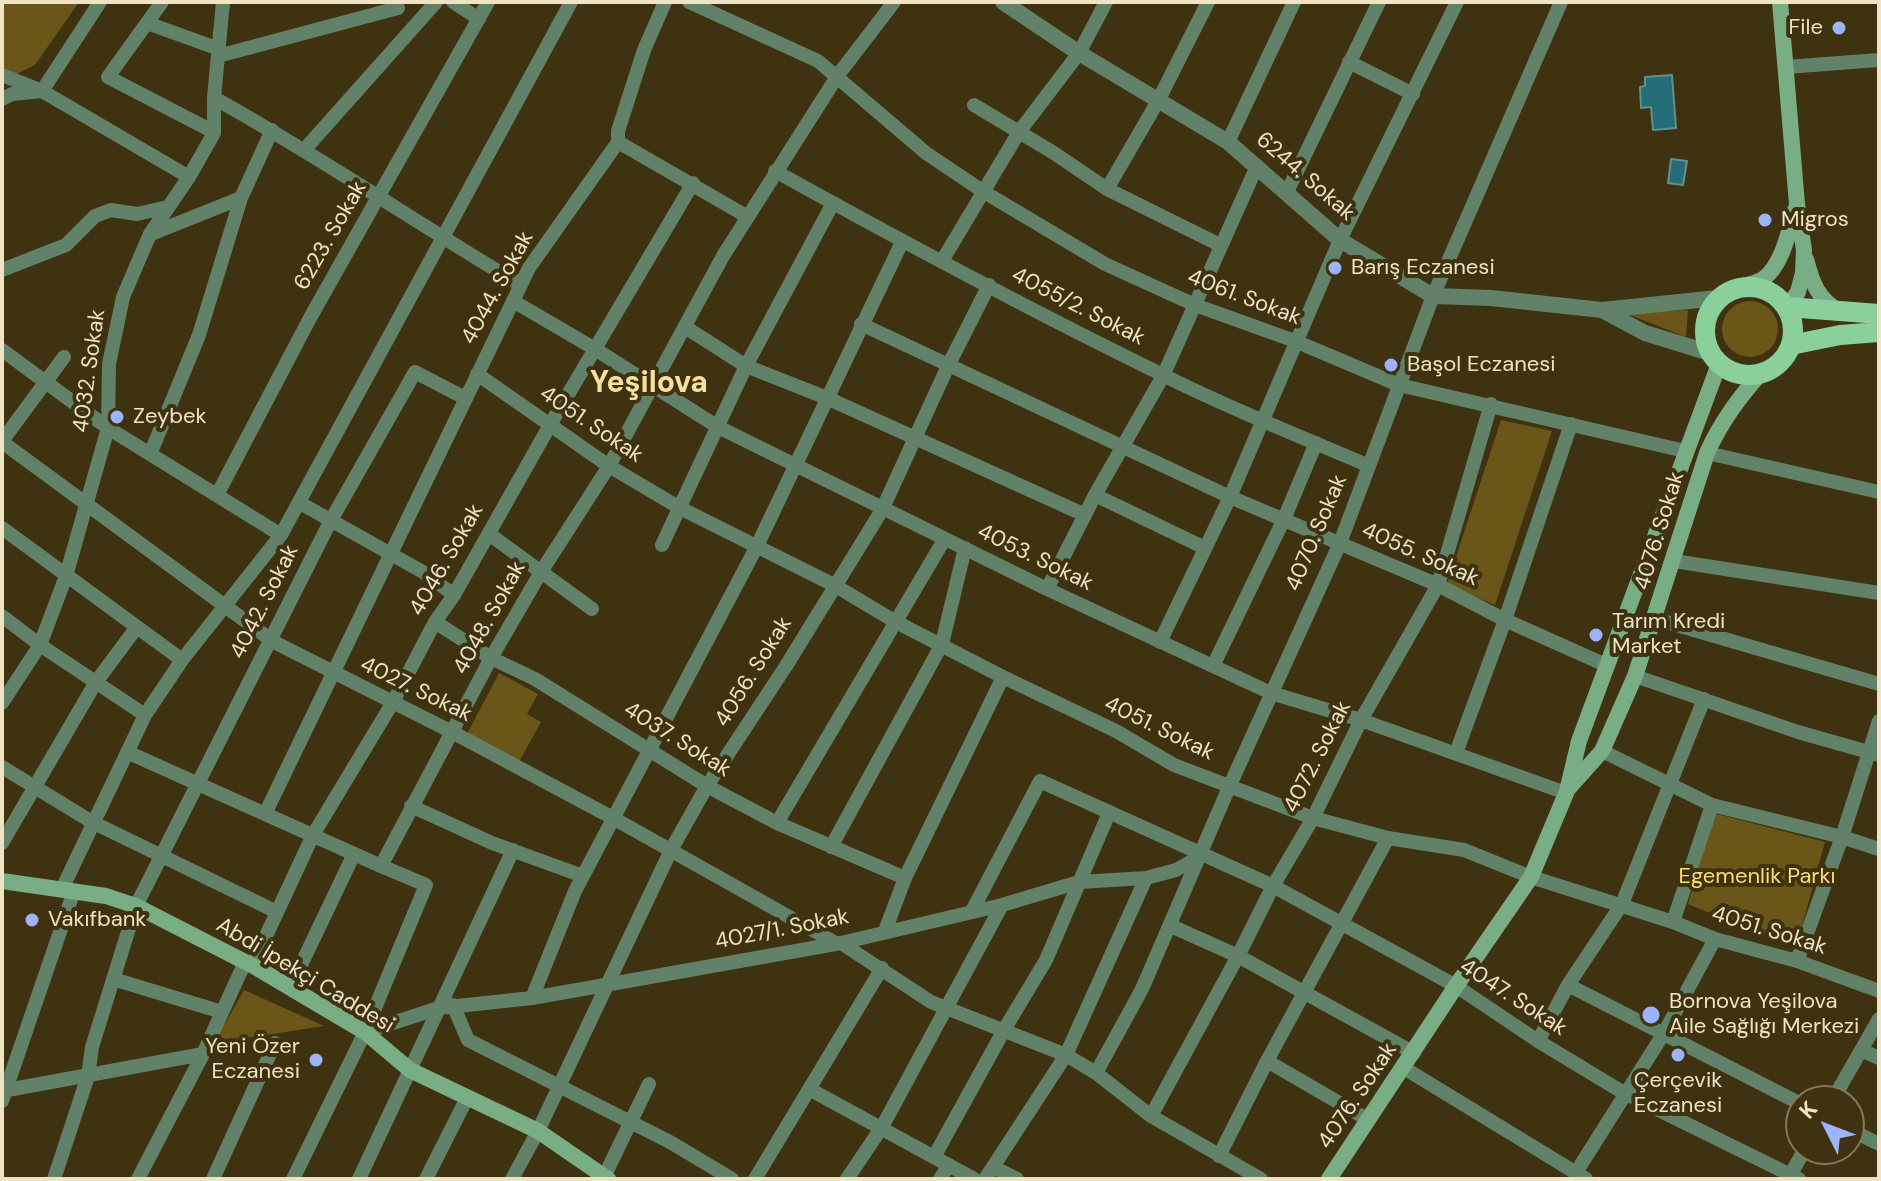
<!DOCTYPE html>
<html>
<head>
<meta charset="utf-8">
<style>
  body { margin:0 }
  #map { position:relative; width:1881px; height:1181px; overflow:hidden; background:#3e3211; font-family:"DM Sans",sans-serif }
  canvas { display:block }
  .frame { position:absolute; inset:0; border:4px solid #efe3c4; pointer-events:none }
  .north { position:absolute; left:1785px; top:1085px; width:80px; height:80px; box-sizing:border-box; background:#3e3211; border:2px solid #857959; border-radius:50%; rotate:312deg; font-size:22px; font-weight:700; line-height:32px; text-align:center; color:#efe3c4 }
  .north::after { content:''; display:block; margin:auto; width:28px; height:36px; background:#9db4fd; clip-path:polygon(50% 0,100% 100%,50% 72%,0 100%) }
</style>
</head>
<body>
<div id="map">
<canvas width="1881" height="1181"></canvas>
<div class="frame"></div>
<div class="north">K</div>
</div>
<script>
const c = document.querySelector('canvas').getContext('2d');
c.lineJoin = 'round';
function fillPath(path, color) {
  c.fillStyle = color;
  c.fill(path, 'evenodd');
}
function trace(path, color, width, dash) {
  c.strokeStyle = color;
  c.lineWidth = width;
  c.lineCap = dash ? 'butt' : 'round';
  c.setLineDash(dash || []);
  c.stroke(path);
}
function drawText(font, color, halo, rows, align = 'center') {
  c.font = font + ' "DM Sans",sans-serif';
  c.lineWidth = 8;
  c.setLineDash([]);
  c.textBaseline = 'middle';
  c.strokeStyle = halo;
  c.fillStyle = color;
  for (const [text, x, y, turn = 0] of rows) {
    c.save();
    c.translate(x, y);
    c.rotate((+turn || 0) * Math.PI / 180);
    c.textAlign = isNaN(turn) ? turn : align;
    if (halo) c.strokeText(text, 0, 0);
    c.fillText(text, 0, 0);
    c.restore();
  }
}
fillPath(new Path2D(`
  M2 2H79L35 65 2 81Z
  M1722 329a28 28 0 1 1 56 0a28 28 0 1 1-56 0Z
  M1688 310 1686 337 1625 313Z
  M1501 420 1552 431 1495 605 1447 584Z
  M499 673 538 694 527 714 541 722 519 762 467 734Z
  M1713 813 1825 842 1796 948 1688 904Z
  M244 990 324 1026 214 1043Z`), '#6a5619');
const water = new Path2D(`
  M1672 75 1676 128 1653 130 1651 107 1641 108 1640 87 1645 86V77Z
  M1671 159 1687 161 1683 185 1668 183Z`);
fillPath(water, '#236c78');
trace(water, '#60908f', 2);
trace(new Path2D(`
  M162 2 108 77 214 132
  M453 2 479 19
  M689 2 818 61 926 153 984 192 1105 264 1195 305 1295 341 1399 385 1685 451
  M147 23 219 49
  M218 56 398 8
  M1349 62 1413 94
  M1786 67 1879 60
  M2 75 42 91 189 177
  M214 98C319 156 418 224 521 285
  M2 99 12 94 42 91 100 2
  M974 105 1054 153 1107 189 1220 245
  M618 142 748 217
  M1228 142 1294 2
  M305 149 436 2
  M775 171C903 242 1032 311 1163 375 1230 409 1300 436 1369 466
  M1107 189 1158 101 1208 2
  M1287 192 1379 2
  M151 234 241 198
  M942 261 1019 132 1079 53 1106 2
  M2 270 66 245 95 216 111 210 137 214 168 207
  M513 301 595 349 718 427 1047 589 1271 693 1361 720 1566 793
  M861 324 1230 497 1438 585 1505 620 1608 666
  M685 327 746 366 827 398 1085 515
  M2 350 108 428 281 535
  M477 374 609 466 680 508 834 585 896 622 1003 677 1116 731 1174 765 1313 818 1388 838 1464 850 1531 877 1673 922 1715 939 1797 961 1879 991
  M2 441 64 357
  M2 442 274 642 452 732 613 818 834 942
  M151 452 199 335 241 198 272 130
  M1707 453 1879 492
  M217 495 310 318 488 2
  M1095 495 1205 548
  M300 503 423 572 454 595
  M2 528 137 627
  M489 534 592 609
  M662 545 746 366 833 203
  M1674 561 1879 593
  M1047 589 1095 495 1163 376 1257 166
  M2 616 40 645 145 715
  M1656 619 1879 684
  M435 622 491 658 535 679 707 786 777 823 905 878
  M1160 642 1230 497 1340 240 1457 2
  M1213 666 1284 519 1316 443
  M1635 676 1798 732 1879 755
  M2 703 40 645 66 576 108 428 109 364 123 297 150 234 189 177 214 133V98L223 2
  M1602 751 1712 805 1842 837 1879 849
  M127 752 381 866
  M1456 753 1505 620 1571 424
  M2 767 92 822 277 912
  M411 806 492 843 583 876
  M265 814 529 268 618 142V131L644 50 665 2
  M777 823 944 540
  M2 843 96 682 137 627 182 660
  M831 847 942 644 965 548
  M62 889 145 715 182 660 281 535 571 2
  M972 911 1040 781 1273 886 1456 986 1538 1041 1624 1093 1799 1179
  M1673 922 1712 805
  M1171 926 1238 956 1414 1053
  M885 931 905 878 1003 677
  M841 943 931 1002 1066 1055 1096 1073 1151 1116 1261 1179
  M1797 961 1842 837 1879 721
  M252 966 313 835 393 702 435 622 454 595 550 425 693 183
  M113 979 222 1012
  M1568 985 1801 1104
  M290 988 354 854
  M532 998 575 891 757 546 902 242
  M453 1005 468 1040 670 1142 732 1179
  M365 1032 439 1008 532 998 841 943 1002 905 1079 882 1146 878 1176 870 1201 856
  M1538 1041 1568 985 1622 904 1704 699
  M1861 1050 1879 1058
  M1267 1061 1367 1119
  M1404 1068 1586 1179
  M1096 1073 1142 989 1230 785 1340 543 1433 296 1561 2
  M811 1090 974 1179
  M2 1091 203 1054 245 962
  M2 1101 74 891
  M1832 1101 1879 1019
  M1151 1116 1238 956 1273 886 1313 818 1361 720 1438 585 1491 404
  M1849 1129 1879 1144
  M1219 1156 1267 1061 1388 838
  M934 1157 1004 1030 1046 960 1109 813
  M993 1167 1017 1179
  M1575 1174 1664 1033 1715 939
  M54 1179 88 1076 92 1047 136 906 330 522 415 372 465 398
  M138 1179 203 1054
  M213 1179 275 1043
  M293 1179 365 1032 426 885 381 866 491 658 541 572 609 466 723 256 838 75 894 2
  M359 1179 513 850
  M426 1179 467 1098
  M512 1179 538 1131 671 850 707 786 786 666 882 510 948 366 989 285
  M603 1179 649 1084
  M755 1179 882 968
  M847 1179 882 1127 1002 905
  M940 1179 949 1165
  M985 1179 1066 1055 1146 878
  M1788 1179 1805 1149`), '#618268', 14);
trace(new Path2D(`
  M1003 2 1079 53 1228 142 1340 240 1433 296 1491 298 1602 310 1718 298
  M1602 310 1645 333 1710 353`), '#618268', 16);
trace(new Path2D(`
  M1780 2 1797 204 1804 250 1803 273 1798 292 1787 307
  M1806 259C1812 283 1818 299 1839 311
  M1745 286C1750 284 1758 282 1763 279 1782 266 1789 231 1795 210
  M1568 789 1602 751 1635 676 1707 453C1721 422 1738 399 1760 374
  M2 881 106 896 136 906 257 968 365 1032 410 1070 538 1131 608 1179
  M1329 1179 1456 986 1531 877 1567 791 1579 741 1719 364`), '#79ad84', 16);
trace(new Path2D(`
  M1705 331a44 44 0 1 1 88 0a44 44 0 1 1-88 0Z
  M1787 307 1879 314
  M1791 345 1840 335 1879 332`), '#8bcf9a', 20);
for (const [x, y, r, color] of [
  [1839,28,8,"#9db4fd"],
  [1765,220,8,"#9db4fd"],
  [1335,268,8,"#9db4fd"],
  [1391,365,8,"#9db4fd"],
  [117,417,8,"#9db4fd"],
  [1596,635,8,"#9db4fd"],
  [32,920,8,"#9db4fd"],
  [1651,1015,10,"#9db4fd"],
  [1678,1055,8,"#9db4fd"],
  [316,1060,8,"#9db4fd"]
]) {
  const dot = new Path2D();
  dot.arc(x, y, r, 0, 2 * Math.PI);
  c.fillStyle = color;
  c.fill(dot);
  trace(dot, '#3e3211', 3);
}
drawText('22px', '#efe3c4', '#3e3211', [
  ["File",1823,28,"right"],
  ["Migros",1781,220],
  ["Barış Eczanesi",1351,268],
  ["Başol Eczanesi",1407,365],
  ["Zeybek",133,417],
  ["Tarım Kredi",1612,622],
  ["Market",1612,647],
  ["Vakıfbank",48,920],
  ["Bornova Yeşilova",1669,1002],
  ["Aile Sağlığı Merkezi",1669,1027],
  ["Yeni Özer",300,1047,"right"],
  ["Eczanesi",300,1072,"right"],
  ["Çerçevik",1678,1081,"center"],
  ["Eczanesi",1678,1106,"center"]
], 'left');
drawText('22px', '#efe3c4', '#3e3211', [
  ["6244. Sokak",1305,177,41],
  ["6223. Sokak",331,236,-60],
  ["4044. Sokak",498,288,-61],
  ["4061. Sokak",1244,298,21],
  ["4055/2. Sokak",1078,307,27],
  ["4032. Sokak",90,371,-82],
  ["4051. Sokak",591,425,34],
  ["4076. Sokak",1660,531,-73],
  ["4070. Sokak",1317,533,-67],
  ["4055. Sokak",1420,555,24],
  ["4053. Sokak",1035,558,26],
  ["4046. Sokak",447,560,-60],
  ["4042. Sokak",265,602,-63],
  ["4048. Sokak",490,618,-61],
  ["4056. Sokak",754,672,-58],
  ["4027. Sokak",416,690,26],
  ["4051. Sokak",1159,729,26],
  ["4037. Sokak",677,740,32],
  ["4072. Sokak",1318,757,-63],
  ["4027/1. Sokak",782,930,-11],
  ["4051. Sokak",1769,931,17],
  ["Abdi İpekçi Caddesi",305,976,31],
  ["4047. Sokak",1513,998,33],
  ["4076. Sokak",1358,1096,-56]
]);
drawText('22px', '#fcdb7b', '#3e3211', [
  ["Egemenlik Parkı",1757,877]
]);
drawText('bold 30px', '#f8e1a0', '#3e3211', [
  ["Yeşilova",649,384]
]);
</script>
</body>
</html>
